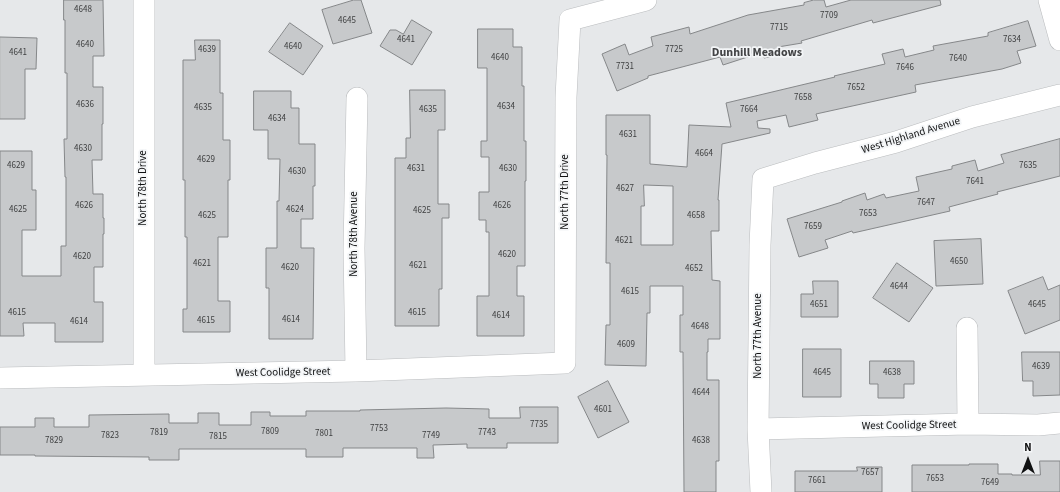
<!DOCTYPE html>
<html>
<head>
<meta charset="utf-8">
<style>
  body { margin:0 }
  #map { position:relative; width:1060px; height:492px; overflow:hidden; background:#e6e8ea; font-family:"Source Sans 3",sans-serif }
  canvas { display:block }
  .north { position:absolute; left:1008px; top:440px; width:40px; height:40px; -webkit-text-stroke:3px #f3f5f7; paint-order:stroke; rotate:0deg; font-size:11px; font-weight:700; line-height:16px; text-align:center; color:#101112 }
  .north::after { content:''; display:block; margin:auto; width:14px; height:18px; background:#101112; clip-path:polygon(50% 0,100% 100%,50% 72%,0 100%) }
</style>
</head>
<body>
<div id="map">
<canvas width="1060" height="492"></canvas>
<div class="north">N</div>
</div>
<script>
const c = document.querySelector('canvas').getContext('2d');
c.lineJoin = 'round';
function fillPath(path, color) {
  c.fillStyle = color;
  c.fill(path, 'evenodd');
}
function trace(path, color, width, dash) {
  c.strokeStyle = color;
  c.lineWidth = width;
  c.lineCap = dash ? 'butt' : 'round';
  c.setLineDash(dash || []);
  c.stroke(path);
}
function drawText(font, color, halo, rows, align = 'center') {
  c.font = font + ' "Source Sans 3",sans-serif';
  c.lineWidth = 3.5;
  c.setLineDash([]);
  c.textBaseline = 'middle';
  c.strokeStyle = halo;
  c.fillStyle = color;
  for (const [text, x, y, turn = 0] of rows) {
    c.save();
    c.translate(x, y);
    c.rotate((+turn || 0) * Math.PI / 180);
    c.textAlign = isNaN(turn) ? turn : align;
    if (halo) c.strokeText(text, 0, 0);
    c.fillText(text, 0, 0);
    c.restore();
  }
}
const building = new Path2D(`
  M64 0H103L104 56H93V87H103V124H102V160H92L93 194H103V218H104V234H103V267H94V302H103V342H55V323H23L24 336H0V151H32V190H36V230H22V276H61V246H66V177H65L64 139H67V73H65V20H64Z
  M354 0H361L372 33 333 44 322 10Z
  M814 0H824L826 7 851 0H940L941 5 873 23 872 20 801 41 802 43 778 47 779 55 764 58 763 52 723 65 720 57 648 76V78L617 91 602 54 625 44 629 55 653 46 651 37 689 27 690 34 748 15 804 5V3Z
  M412 20 432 32 412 65 380 46 390 30H396L403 34Z
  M1028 21 1036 46 1017 51 1021 63 1002 69 915 85 916 92 816 114 818 120 789 127 786 115 757 121 758 128 770 129V133L722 144 718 200H719V231H711L712 280 720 281V339H708V352H707V380H719V461H716V492H684L683 352H680V315H683V286H650V313H647L646 366 605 365 606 325H610V263H606L607 155H606V115H650V164L687 167 689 125 731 127 726 103 835 77 834 76 885 64 882 54 903 49 905 57 934 50 933 46 988 36V33ZM644 185 673 186V245H641V206H644Z
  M290 23 323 46 303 75 269 52Z
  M478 29H513V47H522V86H524V141H526V181H525V266H517V296H524V336H477V296H489V232H486V220H479V192H489V157H481V141H487V68H478Z
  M0 37 37 38 36 69H25V119H0Z
  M195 40H220V93H223V140H230V180H228V237H218V301H230V332H183V309H187V237H185V180H183V60H195Z
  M410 90H445V130H438V204H449V218H442V289H439V326H395V158H406V138H410Z
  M254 91H291V108H299V144H315V186H313V219H301V248H314L313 339H269V288H266V248H277V201H279L280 159H268V130H254Z
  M1060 139V176L997 192 998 194 949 207 950 211 853 233 852 231 825 240 828 248 799 257 787 219 842 202V201L865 193 867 200 884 194 886 198 919 191 916 177 952 169V166L975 160 978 171 1004 163 1001 155Z
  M981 239 983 284 936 286 934 241Z
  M897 263 933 288 909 322 873 298Z
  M1043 277 1048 290 1060 285V320L1025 334 1008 291Z
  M813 281H838V317H801V294H813Z
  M803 349H841V397H803Z
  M1022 352H1060V395L1033 396V381H1023Z
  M870 361H914V384H904V398H878V384H870Z
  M608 381 629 422 598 438 578 397Z
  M520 407H558V443H507V448H467V444L433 445 434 458H417V448H343V457H306V449H179V460H149V457L35 456V455H0V427H35V418H54V427H89V415L169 414V423H198V413H219V425H251V412H270V416H306V411H360V410L446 408 489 409V418H520Z
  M1040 461H1060V492H912V465H969V464H998V474H1012V475H1040Z
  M857 467H882V492H795V471H857Z`);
fillPath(building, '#c7c9cb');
trace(building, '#858789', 1);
const minor = new Path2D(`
  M1049 0 1060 40
  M967 328 968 424
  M356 371 354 248 357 98
  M144 375V0
  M0 378 356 371 565 363 566 97 570 20 646 0
  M758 429 968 424 1038 425 1060 423
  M761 492 758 429 760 245 763 179 815 163 896 142 972 117 1060 95`);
trace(minor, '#babcbe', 22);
trace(minor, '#fff', 21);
drawText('9px', '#3e3f40', null, [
  ["4648",83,10],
  ["7709",829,16],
  ["4645",347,21],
  ["7715",779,28],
  ["4641",406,40],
  ["7634",1012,40],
  ["4640",85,45],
  ["4640",293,47],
  ["4639",207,50],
  ["7725",674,50],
  ["4641",18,53],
  ["4640",500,58],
  ["7640",958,59],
  ["7731",625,67],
  ["7646",905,68],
  ["7652",856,88],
  ["7658",803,98],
  ["4636",85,105],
  ["4634",506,107],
  ["4635",203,108],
  ["4635",428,110],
  ["7664",749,110],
  ["4634",277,119],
  ["4631",628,135],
  ["4630",83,149],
  ["4664",704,154],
  ["4629",206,160],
  ["4629",16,166],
  ["7635",1028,166],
  ["4631",416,169],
  ["4630",508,169],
  ["4630",297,172],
  ["7641",975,182],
  ["4627",625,189],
  ["7647",926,203],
  ["4626",84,206],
  ["4626",502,206],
  ["4625",18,210],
  ["4624",295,210],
  ["4625",422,211],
  ["7653",868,214],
  ["4625",207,216],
  ["4658",696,216],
  ["7659",813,227],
  ["4621",624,241],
  ["4620",507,255],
  ["4620",82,257],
  ["4650",959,262],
  ["4621",202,264],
  ["4621",418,266],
  ["4620",290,268],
  ["4652",694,269],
  ["4644",899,287],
  ["4615",630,292],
  ["4651",819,305],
  ["4645",1037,305],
  ["4615",17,313],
  ["4615",417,313],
  ["4614",501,316],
  ["4614",291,320],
  ["4615",206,321],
  ["4614",79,322],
  ["4648",700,327],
  ["4609",626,345],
  ["4639",1041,367],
  ["4645",822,373],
  ["4638",892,373],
  ["4644",701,393],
  ["4601",603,410],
  ["7735",539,425],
  ["7753",379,429],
  ["7809",270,432],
  ["7819",159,433],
  ["7743",487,433],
  ["7801",324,434],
  ["7823",110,436],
  ["7749",431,436],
  ["7815",218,437],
  ["7829",54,441],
  ["4638",701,441],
  ["7657",870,473],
  ["7653",935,479],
  ["7661",817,481],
  ["7649",990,483]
]);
drawText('11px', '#101112', '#f3f5f7', [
  ["West Highland Avenue",911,136,-17],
  ["North 78th Drive",144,188,-90],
  ["North 77th Drive",566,192,-90],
  ["North 78th Avenue",355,234,-90],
  ["North 77th Avenue",759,336,-90],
  ["West Coolidge Street",283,373,-1],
  ["West Coolidge Street",909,426,-1]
]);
drawText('bold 12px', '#434446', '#f3f5f7', [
  ["Dunhill Meadows",757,53]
]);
</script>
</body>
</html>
